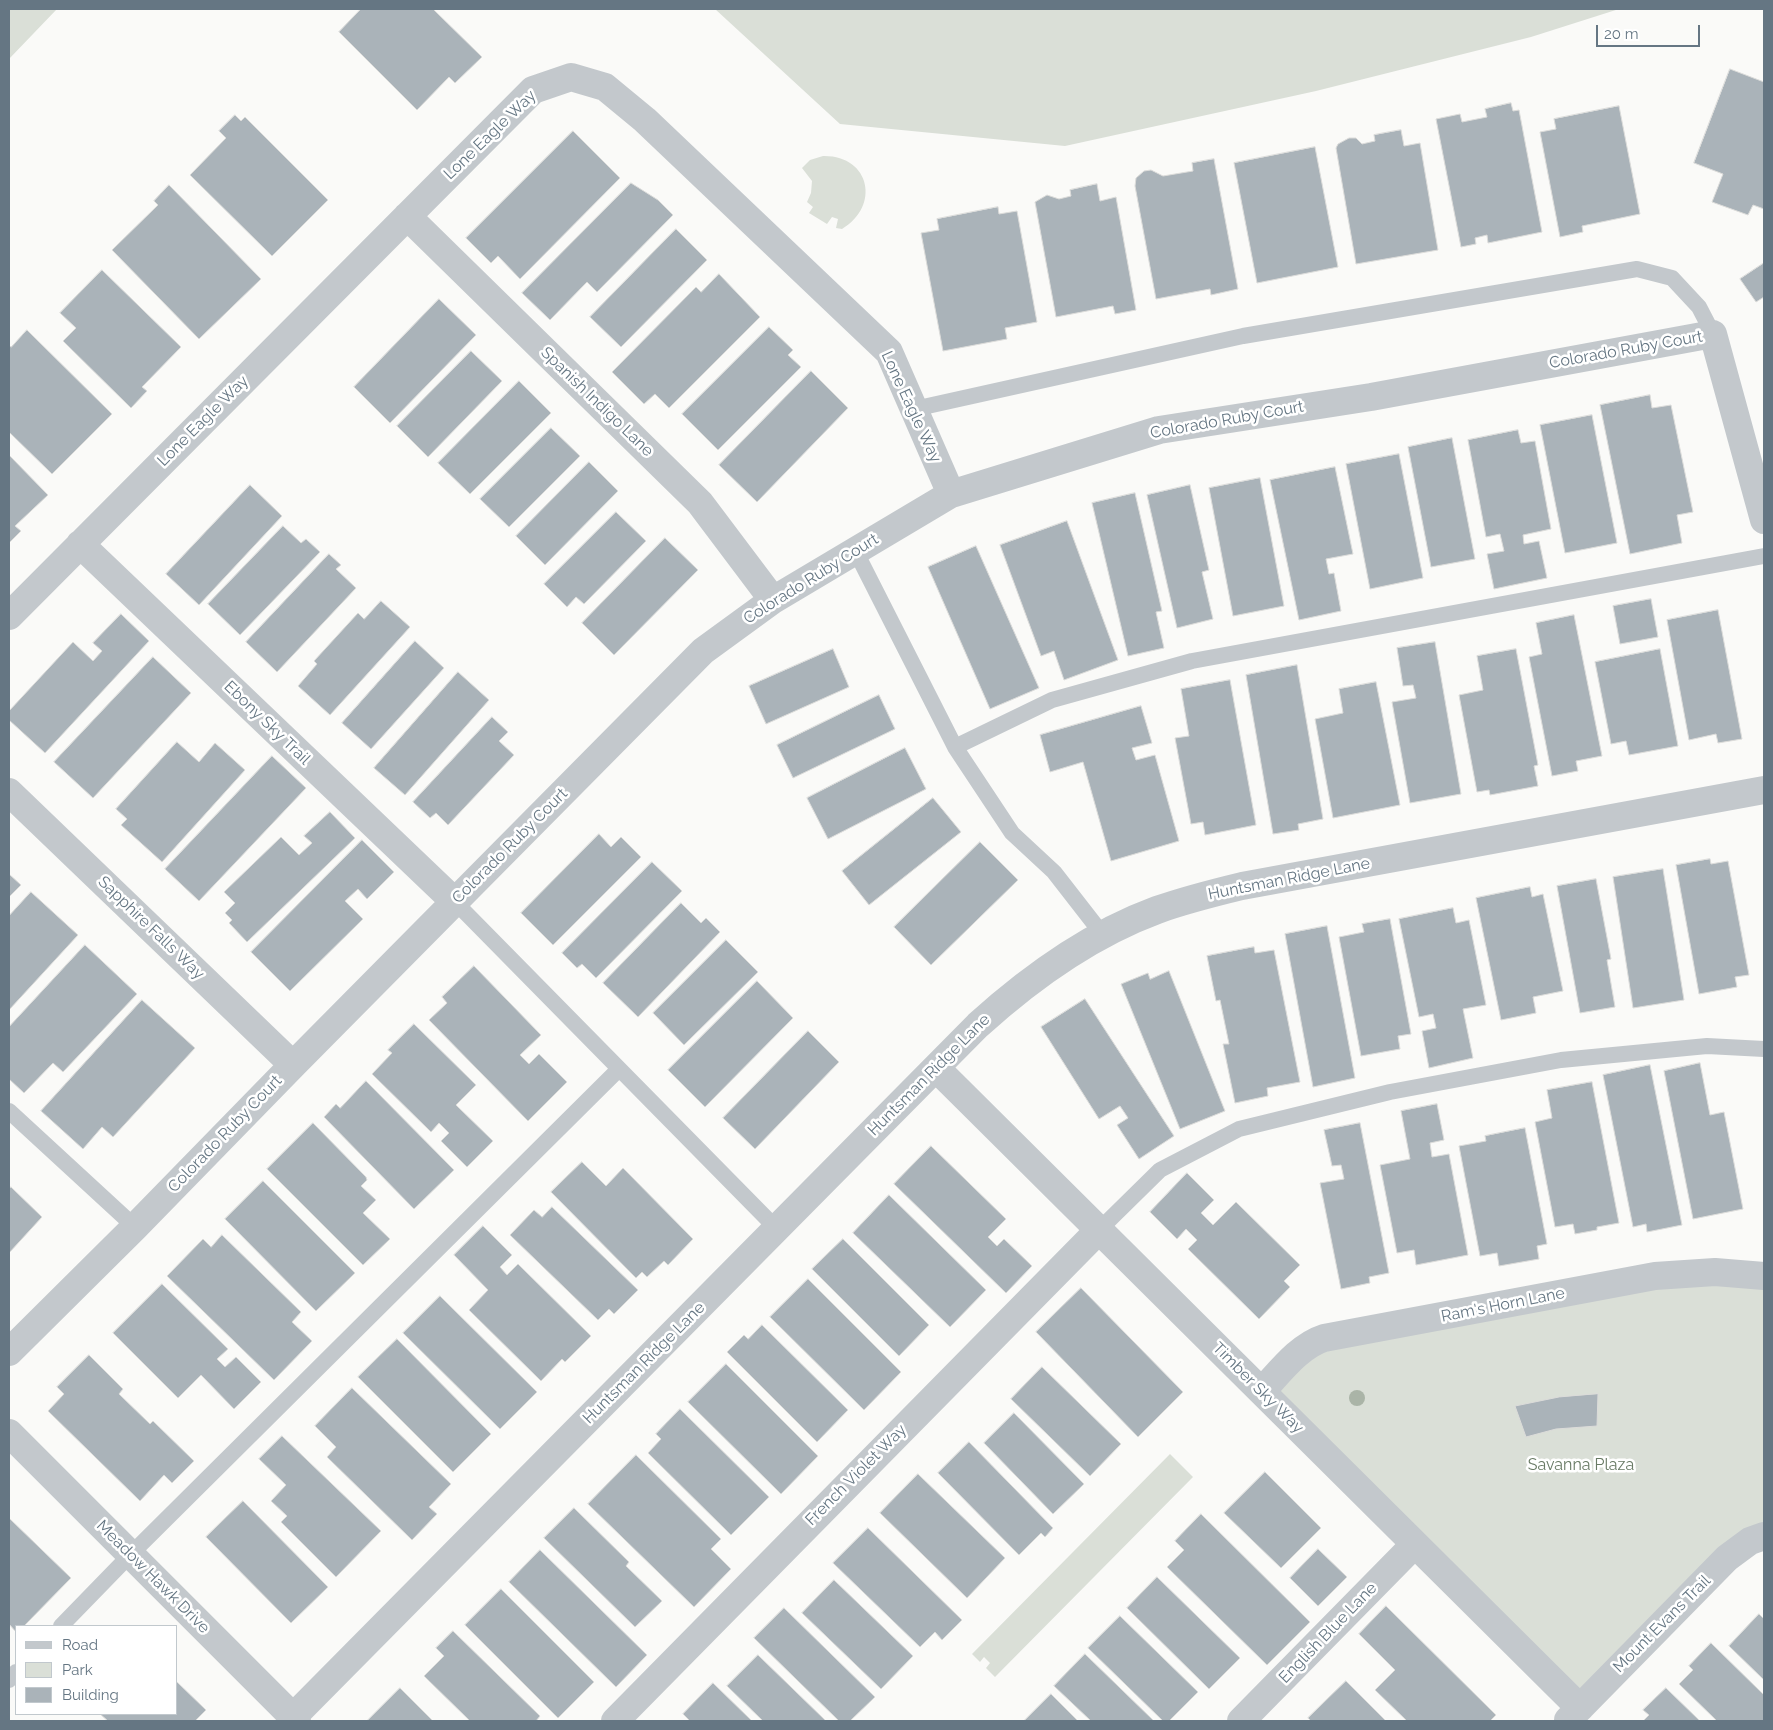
<!DOCTYPE html>
<html>
<head>
<meta charset="utf-8">
<style>
  body { margin:0 }
  #map { position:relative; width:1773px; height:1730px; overflow:hidden; background:#fafaf8; font-family:Raleway,sans-serif }
  canvas { display:block }
  .frame { position:absolute; inset:0; border:10px solid #657683; pointer-events:none }
  .legend { position:absolute; left:15px; top:1625px; width:162px; height:90px; box-sizing:border-box; background:#fff; border:1px solid #c1c8cd; margin:0; padding:6px 9px; list-style:none; font-size:15px; color:#657683 }
  .legend li { display:flex; align-items:center; gap:10px; height:25px }
  .legend b { width:25px; border:1px solid #c1c8cd }
  .scale { position:absolute; left:1596px; top:25px; width:104px; height:22px; box-sizing:border-box; border:2px solid #657683; border-top:0; padding-left:6px; font-size:15px; line-height:18px; white-space:nowrap; color:#657683; -webkit-text-stroke:4px #fff; paint-order:stroke }
</style>
</head>
<body>
<div id="map">
<canvas width="1773" height="1730"></canvas>
<div class="frame"></div>
<ul class="legend">
<li><b style="height:6px;background:#c3c8cc"></b>Road</li>
<li><b style="height:14px;background:#dadfd7"></b>Park</li>
<li><b style="height:14px;background:#aab3b9"></b>Building</li>
</ul>
<div class="scale">20 m</div>
</div>
<script>
const c = document.querySelector('canvas').getContext('2d');
c.lineJoin = 'round';
function fillPath(path, color) {
  c.fillStyle = color;
  c.fill(path, 'evenodd');
}
function trace(path, color, width, dash) {
  c.strokeStyle = color;
  c.lineWidth = width;
  c.lineCap = dash ? 'butt' : 'round';
  c.setLineDash(dash || []);
  c.stroke(path);
}
function drawText(font, color, halo, rows, align = 'center') {
  c.font = font + ' Raleway,sans-serif';
  c.lineWidth = 5;
  c.setLineDash([]);
  c.textBaseline = 'middle';
  c.strokeStyle = halo;
  c.fillStyle = color;
  for (const [text, x, y, turn = 0] of rows) {
    c.save();
    c.translate(x, y);
    c.rotate((+turn || 0) * Math.PI / 180);
    c.textAlign = isNaN(turn) ? turn : align;
    if (halo) c.strokeText(text, 0, 0);
    c.fillText(text, 0, 0);
    c.restore();
  }
}
fillPath(new Path2D(`
  M9 9H57L9 59Z
  M715 9H1619L1531 37 1316 91 1065 146 840 124Z
  M823 156C870 155 881 206 842 229L836 228 838 219 832 217 827 224 809 213 813 207 807 202 811 193 812 181 802 168 810 160Z
  M1655 1276H1764V1536L1580 1708 1262 1391 1300 1352Z
  M1170 1454 1193 1477 995 1677 986 1668 990 1663 984 1657 980 1662 972 1654Z`), '#dadfd7');
const building = new Path2D(`
  M361 9H433L482 57 455 83 449 77 417 110 339 32Z
  M1730 69 1764 82V209L1753 205 1748 215 1712 202 1723 174 1694 163Z
  M1511 103 1513 111 1519 110 1542 232 1488 243 1487 235 1475 238 1476 244 1461 247 1436 119 1460 114 1462 122 1487 117 1485 109Z
  M1619 106 1640 214 1582 226 1583 232 1560 237 1540 132 1556 129 1554 119Z
  M235 115 241 121 245 117 328 200 272 256 190 175 226 138 219 131Z
  M1401 130 1404 146 1420 143 1438 250 1356 264 1336 148 1338 144 1349 138H1356L1362 144 1375 141 1374 135Z
  M573 131 620 178 520 279 498 256 491 263 466 238Z
  M1315 147 1338 267 1257 283 1234 163Z
  M1214 159 1238 289 1211 295 1210 289 1156 299 1135 186 1136 178 1144 171 1151 170 1163 176 1193 171 1192 163Z
  M631 183 658 200 673 215 597 292 587 282 550 320 522 293Z
  M1097 184 1100 201 1116 197 1136 310 1115 314 1113 306 1056 317 1035 202 1047 195 1059 199 1071 196 1070 190Z
  M169 185 261 279 199 339 112 250 158 205 154 201Z
  M998 207 999 214 1017 211 1037 322 1005 328 1007 339 943 351 921 233 939 230 937 219Z
  M676 229 707 260 621 347 590 317Z
  M1764 263V297L1756 302 1740 279Z
  M102 270 181 347 142 387 147 391 131 408 63 341 76 328 60 313Z
  M719 274 760 317 669 408 655 394 644 404 612 372 696 287 701 292Z
  M439 299 476 335 390 423 354 387Z
  M769 327 793 350 788 355 801 367 718 450 682 414Z
  M27 330 112 414 52 474 9 432V345L11 347Z
  M471 351 502 381 428 457 397 426Z
  M811 371 848 408 757 502 719 465Z
  M519 381 551 413 470 494 438 463Z
  M1650 395 1652 408 1671 405 1693 512 1677 515 1682 543 1630 554 1600 405Z
  M1592 415 1617 543 1565 553 1540 425Z
  M551 428 580 456 509 527 480 499Z
  M1518 430 1521 443 1535 441 1551 529 1523 535 1524 544 1539 541 1547 578 1494 589 1487 554 1504 551 1500 534 1486 537 1468 440Z
  M1452 438 1475 559 1431 567 1408 447Z
  M1399 454 1423 578 1370 589 1346 464Z
  M9 455 48 495 15 526 21 531 9 543Z
  M589 462 618 491 545 565 516 536Z
  M1335 467 1353 554 1326 559 1329 574 1334 573 1341 611 1299 620 1270 480Z
  M1260 478 1284 606 1233 616 1209 488Z
  M250 485 282 516 199 605 166 574Z
  M1190 485 1209 570 1202 572 1213 619 1177 628 1147 495Z
  M1135 493 1162 611 1156 612 1164 648 1128 656 1092 503Z
  M616 512 646 541 584 604 576 597 567 607 544 584Z
  M1067 521 1118 660 1064 680 1054 651 1041 656 1000 545Z
  M283 526 301 543 306 539 320 552 240 635 208 604Z
  M665 538 698 570 614 655 582 623Z
  M976 546 1039 688 990 709 928 567Z
  M329 554 341 565 336 569 356 588 277 672 246 642Z
  M1651 599 1658 637 1620 644 1613 606Z
  M381 601 410 627 330 715 298 686 317 664 314 661 358 613 364 619Z
  M1718 610 1742 739 1718 743 1716 734 1689 740 1667 620Z
  M121 614 149 641 45 753 9 720V711L73 642 93 661 102 651 93 643Z
  M1574 615 1602 756 1576 761 1578 771 1552 776 1529 657 1542 654 1536 623Z
  M415 641 444 668 371 749 342 723Z
  M1435 642 1461 794 1410 803 1392 702 1416 698 1413 685 1403 686 1397 648Z
  M833 649 849 687 766 724 749 686Z
  M1516 649 1538 765 1534 766 1538 786 1490 795 1489 790 1477 792 1459 695 1483 690 1477 656Z
  M1660 649 1678 746 1629 755 1626 741 1611 744 1595 662Z
  M153 657 191 693 93 798 54 762Z
  M1297 665 1323 819 1298 824 1299 830 1273 834 1246 675Z
  M458 672 489 700 405 795 374 768Z
  M1230 680 1256 825 1205 835 1203 822 1191 824 1175 738 1189 736 1181 689Z
  M1376 682 1400 805 1333 818 1315 719 1343 713 1339 689Z
  M879 695 895 729 793 778 777 745Z
  M1141 706 1152 743 1132 748 1136 760 1155 755 1179 841 1111 861 1083 762 1050 772 1040 735Z
  M492 717 508 732 499 741 514 755 448 825 436 813 430 818 413 802Z
  M177 742 199 762 215 743 245 770 162 862 121 825 127 819 116 809Z
  M905 748 926 789 828 839 807 798Z
  M272 756 306 788 199 901 165 869Z
  M933 798 961 832 869 905 842 871Z
  M330 812 355 838 247 942 229 923 232 920 225 913 235 903 224 892 281 837 299 855 312 843 304 836Z
  M599 834 611 847 621 837 641 857 553 945 521 913Z
  M362 840 394 872 367 899 358 889 345 901 363 919 290 991 251 952Z
  M980 842 1018 880 931 965 894 927Z
  M1710 859 1711 864 1728 861 1749 975 1735 977 1737 987 1699 994 1676 865Z
  M652 862 682 891 596 978 582 964 577 968 562 953Z
  M1663 869 1684 1000 1633 1008 1613 877Z
  M9 874 21 885 9 897Z
  M1596 879 1611 959 1607 960 1615 1007 1580 1013 1557 886Z
  M1530 887 1532 897 1543 894 1563 991 1533 997 1536 1013 1501 1020 1476 898Z
  M31 892 78 935 9 1010V916Z
  M681 903 701 923 706 918 720 932 638 1017 603 983Z
  M1453 908 1456 923 1469 920 1486 1005 1463 1009 1473 1058 1429 1068 1422 1031 1436 1028 1433 1014 1419 1017 1399 919Z
  M1390 919 1411 1034 1398 1036 1400 1049 1361 1056 1339 937 1364 932 1362 924Z
  M1327 926 1355 1078 1313 1087 1285 934Z
  M726 940 758 972 684 1045 653 1013Z
  M85 945 137 994 63 1072 53 1063 24 1093 9 1079V1027Z
  M1254 947 1255 953 1274 950 1300 1082 1267 1088 1268 1096 1235 1103 1223 1044H1229L1220 1000 1216 1001 1207 956Z
  M474 966 541 1035 520 1055 529 1064 539 1054 567 1082 528 1121 429 1020 447 1003 442 997Z
  M1169 971 1225 1111 1180 1129 1121 984 1148 973 1150 979Z
  M757 981 793 1018 705 1107 668 1070Z
  M1085 999 1174 1136 1139 1159 1117 1125 1128 1118 1120 1106 1099 1119 1041 1027Z
  M142 1000 195 1048 113 1137 102 1127 83 1149 41 1111Z
  M414 1024 476 1085 456 1105 493 1141 467 1167 441 1141 449 1133 439 1123 431 1132 372 1074 392 1053 388 1050Z
  M808 1031 839 1062 755 1149 723 1118Z
  M1700 1063 1710 1115 1724 1112 1743 1209 1693 1219 1664 1071Z
  M1650 1065 1682 1225 1647 1232 1646 1224 1633 1227 1603 1075Z
  M366 1081 454 1170 414 1209 324 1117 336 1104 340 1108Z
  M1592 1082 1619 1223 1597 1227V1230L1575 1234 1573 1224 1555 1227 1535 1122 1552 1118 1547 1090Z
  M1437 1104 1444 1140 1430 1143 1432 1157 1449 1154 1468 1255 1416 1265 1414 1250 1397 1253 1380 1165 1410 1159 1401 1111Z
  M313 1123 366 1177 367 1180 361 1186 376 1200 363 1213 390 1239 363 1265 267 1169Z
  M1360 1123 1389 1273 1369 1277 1370 1283 1341 1289 1320 1183 1344 1179 1341 1165 1332 1166 1324 1130Z
  M1525 1128 1547 1244 1537 1246 1539 1259 1499 1266 1497 1253 1480 1256 1459 1146 1486 1141 1485 1136Z
  M931 1146 1006 1219 988 1237 997 1246 1004 1239 1032 1266 1006 1293 894 1184Z
  M582 1162 606 1186 623 1168 693 1239 668 1265 664 1261 647 1277 642 1272 636 1278 551 1192Z
  M1187 1173 1214 1200 1201 1213 1213 1225 1236 1202 1300 1265 1284 1281 1290 1287 1259 1319 1188 1249 1197 1240 1186 1229 1177 1239 1150 1212Z
  M263 1181 355 1273 316 1311 225 1219Z
  M11 1187 42 1217 9 1253V1189Z
  M889 1195 986 1290 950 1327 853 1233Z
  M552 1207 638 1290 614 1314 609 1309 598 1320 510 1235 534 1210 542 1217Z
  M483 1226 512 1255 500 1267 507 1275 518 1264 591 1336 565 1362 562 1359 541 1381 469 1310 488 1290 454 1255Z
  M222 1235 301 1312 292 1322 312 1341 274 1380 167 1276 203 1239 211 1247Z
  M843 1239 929 1325 899 1356 812 1269Z
  M808 1279 901 1372 864 1410 770 1317Z
  M162 1284 228 1349 217 1359 225 1367 236 1357 261 1382 234 1409 201 1375 178 1398 113 1333Z
  M1081 1288 1183 1392 1138 1437 1036 1332Z
  M440 1296 537 1392 500 1429 403 1333Z
  M762 1325 848 1410 817 1442 727 1352 744 1335 748 1339Z
  M397 1339 491 1434 453 1472 358 1377Z
  M89 1355 123 1389 119 1394 150 1424 153 1421 194 1461 172 1483 164 1475 140 1501 48 1411 64 1394 57 1387Z
  M726 1364 818 1456 781 1494 688 1402Z
  M1042 1367 1121 1444 1090 1476 1011 1399Z
  M352 1388 451 1484 429 1507 437 1514 412 1540 327 1457 336 1447 315 1426Z
  M1598 1394 1597 1426 1556 1429 1526 1437 1515 1406 1559 1397Z
  M680 1409 769 1497 731 1535 648 1453 661 1439 656 1434Z
  M1014 1413 1084 1484 1053 1514 984 1443Z
  M282 1436 381 1531 336 1577 281 1522 287 1516 271 1501 286 1485 259 1459Z
  M969 1442 1053 1528 1045 1537 1041 1533 1019 1555 938 1473Z
  M636 1455 721 1539 711 1549 731 1569 694 1607 588 1504Z
  M1265 1472 1321 1528 1281 1568 1224 1513Z
  M918 1474 1005 1558 967 1598 880 1513Z
  M243 1501 328 1587 291 1623 206 1537Z
  M574 1508 629 1562 626 1566 662 1601 635 1627 544 1538Z
  M1201 1514 1310 1622 1267 1665 1167 1567 1184 1550 1175 1541Z
  M9 1518 71 1578 24 1626H16V1632L9 1624Z
  M868 1528 962 1620 942 1640 935 1632 920 1647 833 1563Z
  M1318 1549 1347 1577 1318 1606 1290 1578Z
  M540 1550 647 1655 616 1687 509 1582Z
  M1157 1577 1240 1658 1209 1689 1127 1608Z
  M834 1580 913 1656 881 1689 802 1613Z
  M501 1589 594 1682 558 1718 465 1625Z
  M1386 1606 1496 1715 1490 1721H1407L1375 1690 1395 1670 1359 1634Z
  M784 1608 875 1697 850 1721H839L754 1638Z
  M1759 1614 1764 1619V1680L1729 1646Z
  M1120 1616 1198 1692 1169 1721H1163L1088 1648Z
  M453 1631 540 1716 536 1721H470L424 1676 444 1656 436 1648Z
  M1711 1643 1764 1695V1721H1717L1679 1684 1693 1670 1689 1666Z
  M1085 1654 1154 1721H1091L1054 1686Z
  M758 1655 826 1721H763L727 1686Z
  M176 1681 206 1710 195 1721H108L100 1714H176Z
  M1346 1681 1386 1721H1311L1308 1718Z
  M713 1683 752 1721H690L683 1714Z
  M400 1688 433 1721H367Z
  M1666 1688 1700 1721H1643L1649 1715 1643 1710Z
  M1051 1694 1078 1721H1024Z`);
fillPath(building, '#aab3b9');
trace(building, '#dcdcda', 1);
trace(new Path2D(`
  M914 409 1243 336 1637 269 1672 278 1699 307 1713 334
  M855 550 955 747 1012 833 1054 872 1103 935
  M955 747 1052 700 1192 661 1764 556
  M455 902 777 1229
  M9 1111 135 1227
  M1099 1230 1160 1170 1239 1129 1390 1092 1561 1060 1707 1046 1764 1049
  M61 1626 131 1554 619 1069
  M9 1680 16 1672`), '#c3c8cc', 16);
trace(new Path2D(`
  M407 216 700 503 773 600
  M80 544 455 902
  M9 616 533 90 571 77 605 87 645 120 889 352 951 494
  M9 792 293 1065
  M936 1068 1580 1708
  M9 1352 135 1227 293 1065 703 651 773 600 951 494 1159 430 1371 397 1713 334 1764 520
  M1262 1391C1280 1372 1299 1346 1324 1338L1655 1276 1715 1272 1764 1276
  M9 1433 297 1721
  M293 1717 978 1025C1031 977 1089 935 1157 910 1185 900 1213 893 1242 886L1764 790
  M1568 1720 1727 1558 1750 1541 1764 1536
  M615 1721 1099 1230
  M1241 1721 1415 1544`), '#c3c8cc', 28);
c.fillStyle = '#aab4a7';
for (const [x, y] of [
  [1357,1398]
]) {
  c.beginPath();
  c.arc(x, y, 8, 0, 2 * Math.PI);
  c.fill();
}
drawText('16px', '#657683', '#fff', [
  ["Lone Eagle Way",490,135,-44],
  ["Colorado Ruby Court",1626,350,-10],
  ["Spanish Indigo Lane",597,402,44],
  ["Lone Eagle Way",911,407,65],
  ["Colorado Ruby Court",1227,420,-10],
  ["Lone Eagle Way",203,421,-45],
  ["Colorado Ruby Court",811,579,-32],
  ["Ebony Sky Trail",267,723,44],
  ["Colorado Ruby Court",510,846,-45],
  ["Huntsman Ridge Lane",1289,879,-11],
  ["Sapphire Falls Way",151,928,44],
  ["Huntsman Ridge Lane",929,1075,-45],
  ["Colorado Ruby Court",225,1134,-46],
  ["Ram's Horn Lane",1503,1305,-11],
  ["Huntsman Ridge Lane",644,1363,-45],
  ["Timber Sky Way",1258,1388,45],
  ["French Violet Way",856,1475,-45],
  ["Meadow Hawk Drive",153,1577,45],
  ["Mount Evans Trail",1662,1624,-45],
  ["English Blue Lane",1328,1633,-46]
]);
drawText('16px', '#687a64', '#fff', [
  ["Savanna Plaza",1581,1465]
]);
</script>
</body>
</html>
